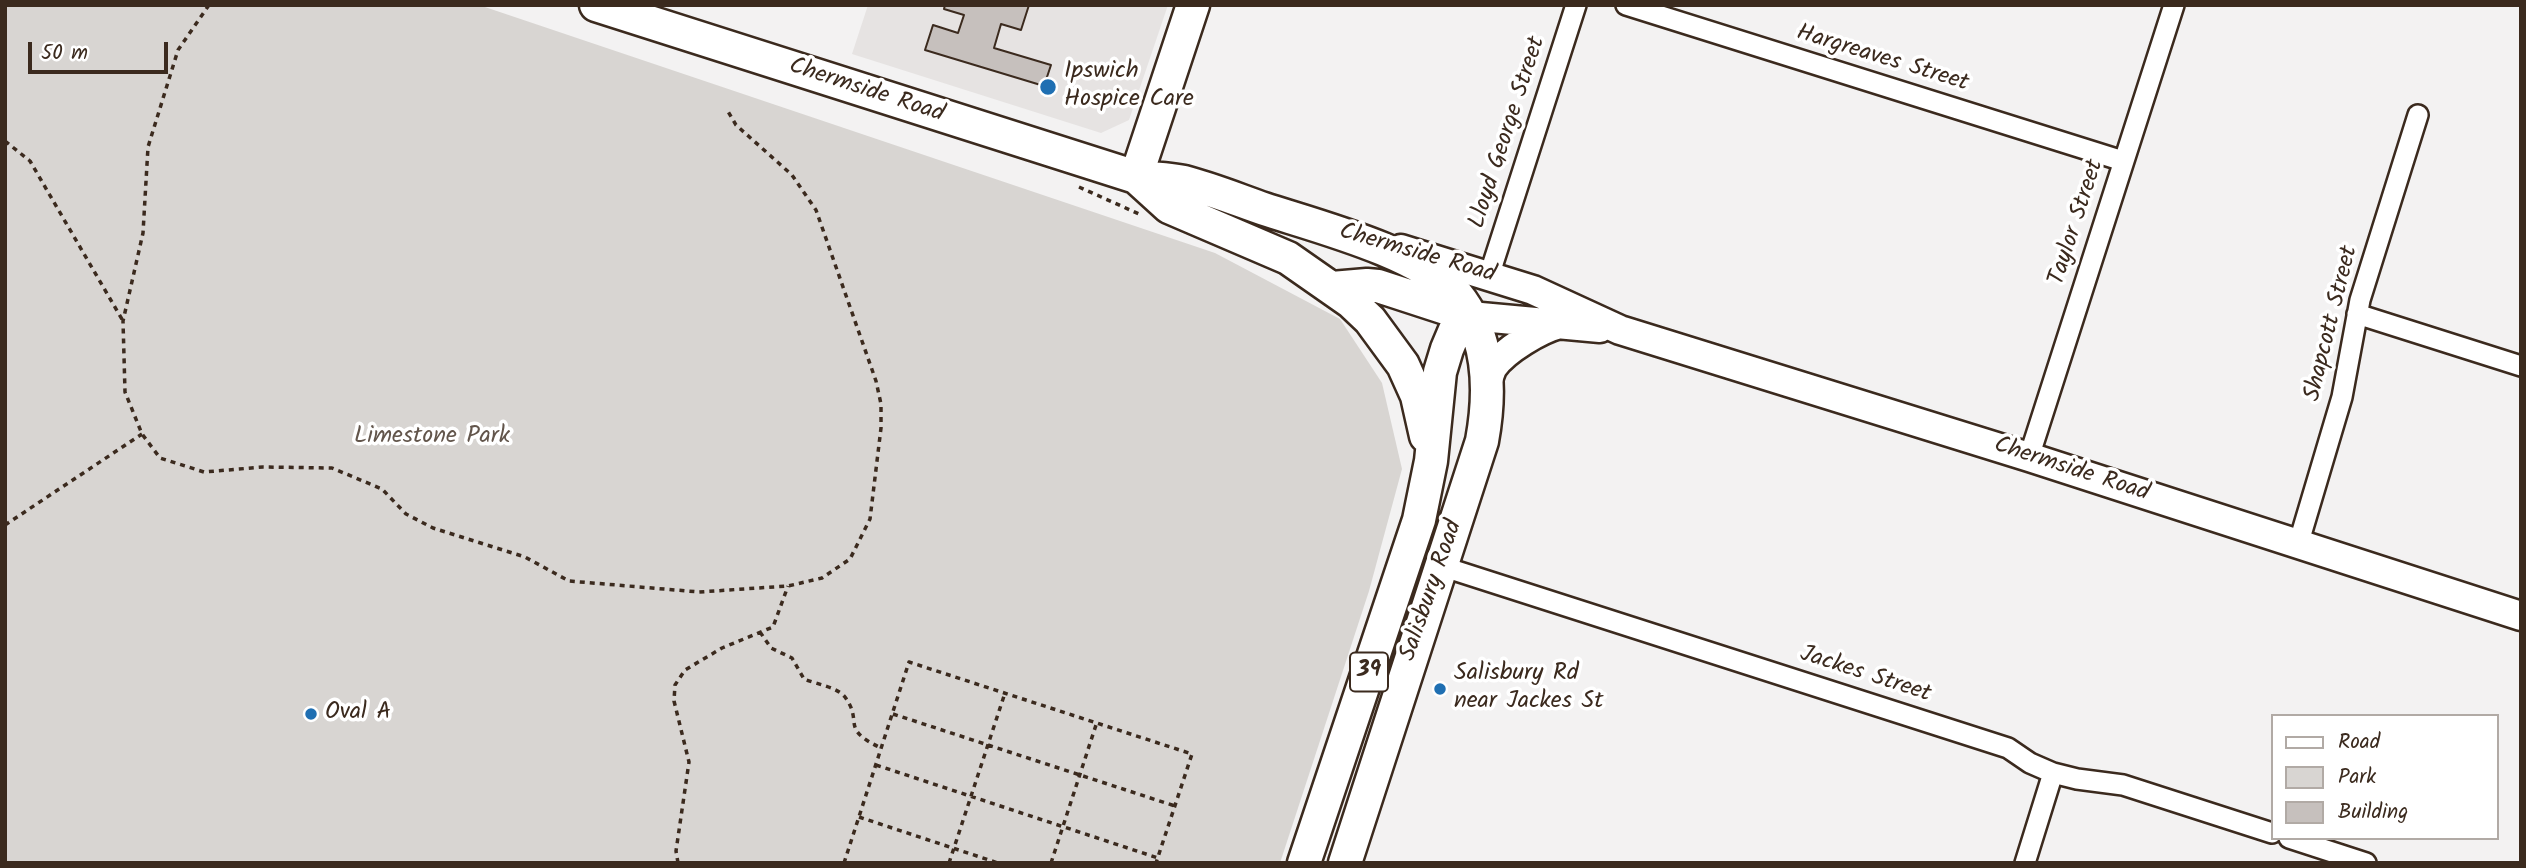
<!DOCTYPE html>
<html>
<head>
<meta charset="utf-8">
<style>
  body { margin:0 }
  #map { position:relative; width:2526px; height:868px; overflow:hidden; background:#f3f2f2; font-family:Kalam,sans-serif }
  canvas { display:block }
  .frame { position:absolute; inset:0; border:7px solid #3b2a1e; pointer-events:none }
  .legend { position:absolute; left:2271px; top:714px; width:228px; height:126px; box-sizing:border-box; background:#fff; border:2px solid #b1aaa5; margin:0; padding:9px 12px; list-style:none; font-size:21px; color:#3b2a1e }
  .legend li { display:flex; align-items:center; gap:14px; height:35px }
  .legend b { width:35px; border:2px solid #b1aaa5 }
  .scale { position:absolute; left:28px; top:42px; width:140px; height:32px; box-sizing:border-box; border:4px solid #3b2a1e; border-top:0; padding-left:9px; font-size:21px; line-height:24px; white-space:nowrap; color:#3b2a1e; -webkit-text-stroke:5px #fff; paint-order:stroke }
</style>
</head>
<body>
<div id="map">
<canvas width="2526" height="868"></canvas>
<div class="frame"></div>
<ul class="legend">
<li><b style="height:9px;background:#fff"></b>Road</li>
<li><b style="height:19px;background:#d8d5d2"></b>Park</li>
<li><b style="height:19px;background:#c6c0bd"></b>Building</li>
</ul>
<div class="scale">50 m</div>
</div>
<script>
const c = document.querySelector('canvas').getContext('2d');
c.lineJoin = 'round';
function fillPath(path, color) {
  c.fillStyle = color;
  c.fill(path, 'evenodd');
}
function trace(path, color, width, dash) {
  c.strokeStyle = color;
  c.lineWidth = width;
  c.lineCap = dash ? 'butt' : 'round';
  c.setLineDash(dash || []);
  c.stroke(path);
}
function drawText(font, color, halo, rows, align = 'center') {
  c.font = font + ' Kalam,sans-serif';
  c.lineWidth = 7;
  c.setLineDash([]);
  c.textBaseline = 'middle';
  c.strokeStyle = halo;
  c.fillStyle = color;
  for (const [text, x, y, turn = 0] of rows) {
    c.save();
    c.translate(x, y);
    c.rotate((+turn || 0) * Math.PI / 180);
    c.textAlign = isNaN(turn) ? turn : align;
    if (halo) c.strokeText(text, 0, 0);
    c.fillText(text, 0, 0);
    c.restore();
  }
}
fillPath(new Path2D(`
  M868 5H1168L1129 120 1101 133 852 54Z`), '#e6e3e2');
fillPath(new Path2D(`
  M5 5H479L1215 253 1340 319 1382 383 1402 469 1369 591 1280 863H5Z`), '#d8d5d2');
const building = new Path2D(`
  M945 5H1029L1021 30 1001 24 994 48 1051 65 1044 86 925 50 933 25 958 33 964 15 944 9Z`);
fillPath(building, '#c6c0bd');
trace(building, '#3b2a1e', 2);
const street = new Path2D(`
  M1626 5 2123 161
  M1489 276 1576 5
  M2357 314 2521 366
  M2029 457 2174 5
  M2298 545 2342 397 2360 300 2418 115
  M1441 566 2008 748 2030 763 2053 773 2077 779 2123 785 2272 833
  M2289 838 2366 863
  M2025 863 2053 773`);
const secondary = new Path2D(`
  M1401 249 1533 290 1620 330 2029 457 2521 616
  M1470 316 1600 328
  M1487 383C1489 378 1490 372 1493 367 1505 350 1540 329 1560 324`);
const primary = new Path2D(`
  M596 5 1136 177C1152 178 1168 179 1184 182 1211 189 1238 200 1264 209 1316 226 1421 253 1456 294 1490 335 1491 392 1482 441L1345 863
  M1136 177 1169 207 1288 258 1351 302 1370 320 1403 365 1417 396 1426 436
  M1136 177 1193 5
  M1332 288 1367 285 1378 286 1470 316
  M1304 863 1419 520 1431 461 1440 372 1447 349 1455 330 1470 316`);
trace(street, '#3b2a1e', 24);
trace(secondary, '#3b2a1e', 33);
trace(primary, '#3b2a1e', 37);
trace(new Path2D(`
  M209 5 178 50 148 147 143 233 123 321 125 392 142 434 160 458 204 472 263 467 332 468 382 489 406 514 433 528 525 557 569 581 699 592 788 586 822 578 850 559 870 519 881 428V404L876 381 816 210 792 175 736 125 726 108
  M5 141 30 161 123 321
  M1079 187 1139 214
  M5 525 142 434
  M760 632 771 648 792 658 804 679C816 684 837 687 845 697 864 723 839 728 881 748
  M893 714 1175 806
  M876 765 1158 858
  M859 817 998 863
  M678 863 676 851 689 762 674 701 675 685 685 670 722 648 773 627 788 586
  M844 863 909 662 1192 754 1156 863
  M949 863 1005 693
  M1051 863 1097 722`), '#3b2a1e', 3.5, [5, 5]);
trace(street, '#fff', 19);
trace(secondary, '#fff', 28);
trace(primary, '#fff', 32);
for (const [x, y, r, color] of [
  [1048,87,9,"#1f6fb2"],
  [1440,689,7,"#1f6fb2"],
  [311,714,7,"#1f6fb2"]
]) {
  const dot = new Path2D();
  dot.arc(x, y, r, 0, 2 * Math.PI);
  c.fillStyle = color;
  c.fill(dot);
  trace(dot, '#fff', 2.5);
}
for (const [x, y, w] of [
  [1369,672,38]
]) {
  const box = new Path2D();
  box.roundRect(x - w / 2, y - 19.5, w, 39, 5);
  c.fillStyle = '#fff';
  c.fill(box);
  trace(box, '#3b2a1e', 2);
}
drawText('bold 23px', '#3b2a1e', null, [
  ["39",1369,672]
]);
drawText('24px', '#3b2a1e', '#fff', [
  ["Hargreaves Street",1882,60,17],
  ["Chermside Road",866,92,18],
  ["Lloyd George Street",1509,133,-72],
  ["Taylor Street",2078,223,-72],
  ["Chermside Road",1417,255,16],
  ["Shapcott Street",2333,324,-76],
  ["Chermside Road",2071,471,18],
  ["Salisbury Road",1433,591,-71],
  ["Jackes Street",1865,676,18]
]);
drawText('24px', '#3b2a1e', '#fff', [
  ["Ipswich",1064,73],
  ["Hospice Care",1064,101],
  ["Salisbury Rd",1454,675],
  ["near Jackes St",1454,703],
  ["Oval A",325,714]
], 'left');
drawText('24px', '#62554b', '#fff', [
  ["Limestone Park",432,438]
]);
</script>
</body>
</html>
